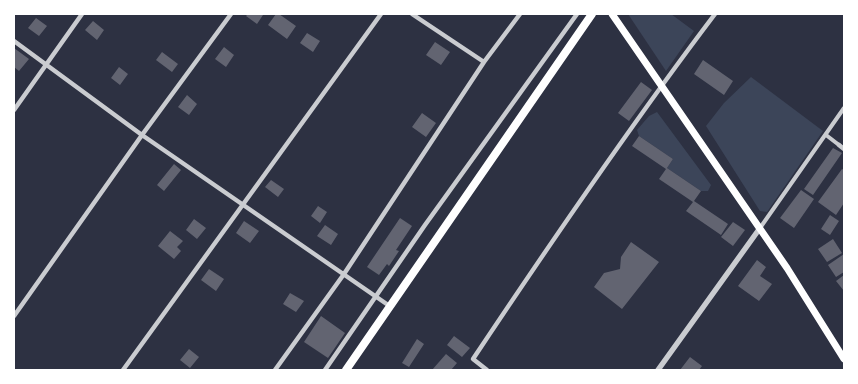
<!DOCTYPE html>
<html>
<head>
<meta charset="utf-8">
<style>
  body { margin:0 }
  #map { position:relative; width:858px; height:384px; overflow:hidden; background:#2d3142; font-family:"PT Sans",sans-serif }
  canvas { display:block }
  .frame { position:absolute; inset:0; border:15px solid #fff; pointer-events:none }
</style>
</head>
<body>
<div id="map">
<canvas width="858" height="384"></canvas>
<div class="frame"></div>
</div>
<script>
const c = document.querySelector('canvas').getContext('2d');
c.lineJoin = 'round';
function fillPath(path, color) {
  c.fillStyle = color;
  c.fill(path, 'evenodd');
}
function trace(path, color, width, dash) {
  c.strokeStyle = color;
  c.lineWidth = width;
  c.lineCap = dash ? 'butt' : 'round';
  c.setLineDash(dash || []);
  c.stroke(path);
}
fillPath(new Path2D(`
  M628 14H671L694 31 666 71Z
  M751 77 823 131 767 212 760 211 706 126 724 103Z
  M657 112 711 185 708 191H701L667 168 673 159 639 136 637 130 649 116Z`), '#3c4559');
fillPath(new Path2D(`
  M248 14H261L263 15 257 24 246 16Z
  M276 14H279L296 26 287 39 268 25Z
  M36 18 47 26 39 36 28 28Z
  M93 21 104 30 97 40 85 30Z
  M307 33 320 41 313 52 300 43Z
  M435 42 450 52 441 65 426 55Z
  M224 47 234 55 226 67 215 59Z
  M14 48 29 59 19 71 14 67Z
  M162 52 178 64 172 72 156 60Z
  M703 60 733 81 724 95 694 74Z
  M119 67 128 74 120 85 111 78Z
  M641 82 652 90 629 121 618 113Z
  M187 95 197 104 189 115 178 107Z
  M422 113 436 123 426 137 412 127Z
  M639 136 673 159 667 168 701 191 694 201 728 224 721 235 686 211 693 202 659 179 666 169 632 146Z
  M833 148 842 153 813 195 804 189Z
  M174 164 181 170 164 191 157 185Z
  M842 169 844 170V203L836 215 818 202Z
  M271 180 284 189 278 197 265 187Z
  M801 190 814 199 794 228 780 218Z
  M318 206 327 212 320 223 311 216Z
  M830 215 839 221 830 235 821 229Z
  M400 218 412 226 396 250 399 251 389 266 387 264 379 275 367 267Z
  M194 219 206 228 197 239 186 230Z
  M244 221 259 231 250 243 236 233Z
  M733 222 745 230 733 246 721 237Z
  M325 225 338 234 331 245 317 236Z
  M170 231 183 241 177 247 181 251 174 259 158 246Z
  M833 239 842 253 827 262 818 249Z
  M631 242 659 262 622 309 594 287 604 273 620 269 621 257Z
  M844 254V272L836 277 828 265Z
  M757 260 766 267 760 276 772 284 759 301 738 286Z
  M209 269 224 279 216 291 201 280Z
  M844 275V291L836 281Z
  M290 293 304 301 296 312 283 304Z
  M321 316 345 333 328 358 304 342Z
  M454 336 470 348 462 357 447 345Z
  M417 339 424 344 409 367 402 363Z
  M189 349 199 357 190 368 180 360Z
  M446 354 457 363 451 370H432Z
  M690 357 702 366 699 370H680Z`), '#626471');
trace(new Path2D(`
  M826 135 839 145
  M760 228 844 108`), '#caccd0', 4);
trace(new Path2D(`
  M412 14 484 62
  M14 41 142 135 391 307
  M14 110 82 14
  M839 145 844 149
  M14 316 142 135 231 14
  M123 370 381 14
  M275 370 344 274 484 62 520 14
  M325 370 425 225 577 14
  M487 370 473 359C551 242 630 126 715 14`), '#caccd0', 4.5);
trace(new Path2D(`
  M658 370 760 228`), '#caccd0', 5.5);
trace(new Path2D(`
  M612 14 787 268 844 359`), '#fff', 7);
trace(new Path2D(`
  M346 370 592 14`), '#fff', 8);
</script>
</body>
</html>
